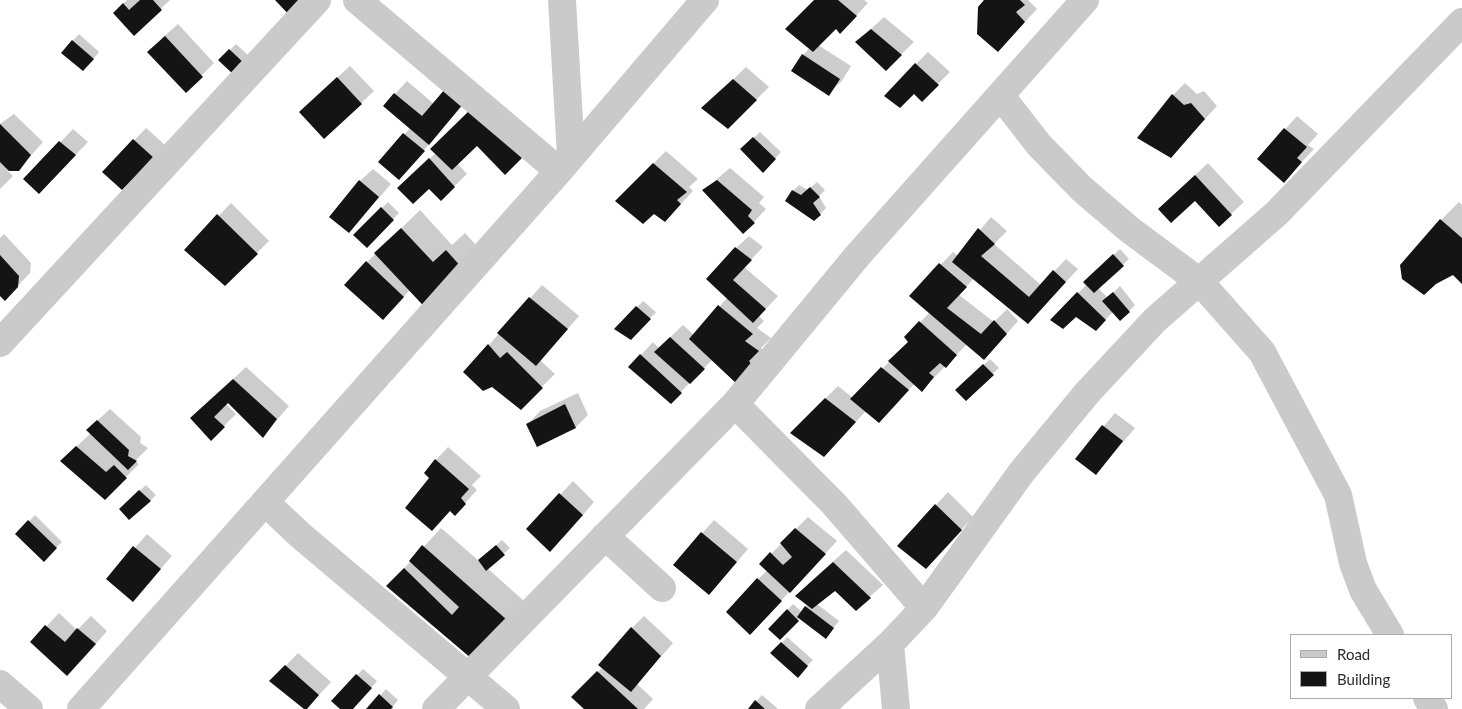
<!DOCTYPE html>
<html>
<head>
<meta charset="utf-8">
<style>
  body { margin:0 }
  #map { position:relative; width:1462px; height:709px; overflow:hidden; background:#fff; font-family:Lato,sans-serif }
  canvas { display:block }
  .legend { position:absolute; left:1290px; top:634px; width:162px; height:65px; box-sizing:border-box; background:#fff; border:1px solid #ababab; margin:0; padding:6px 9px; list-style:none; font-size:15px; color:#2d2d2d }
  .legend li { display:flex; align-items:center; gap:10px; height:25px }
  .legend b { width:25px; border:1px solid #ababab }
</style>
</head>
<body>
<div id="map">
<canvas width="1462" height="709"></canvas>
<ul class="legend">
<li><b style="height:6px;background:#cacaca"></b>Road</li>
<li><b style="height:14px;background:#141414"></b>Building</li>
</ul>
</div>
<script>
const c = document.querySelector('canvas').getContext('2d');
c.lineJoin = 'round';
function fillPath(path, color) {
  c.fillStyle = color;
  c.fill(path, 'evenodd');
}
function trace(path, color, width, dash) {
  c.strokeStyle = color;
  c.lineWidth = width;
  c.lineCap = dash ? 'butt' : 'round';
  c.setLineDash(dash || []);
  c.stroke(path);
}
fillPath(new Path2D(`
  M127 0H170L134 34 114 13Z
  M816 0H864L868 3 852 20 836 28 818 45 851 66 841 82 828 94 803 55 810 48Z
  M985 0H1028L1037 9 1010 38Z
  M884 17 914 42 886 69 857 42Z
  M178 24 214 63 186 91 161 39Z
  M79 34 99 52 89 64 62 53Z
  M236 44 250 57 234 73 220 60Z
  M928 52 950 72 922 100 916 64Z
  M350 66 374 91 324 138 313 100Z
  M746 67 769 87 728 127 716 96Z
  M407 81 434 104 475 91 399 179 380 162 410 128 384 106Z
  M1185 83 1197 94 1204 91 1217 106 1171 156 1173 95Z
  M485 96 533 145 505 173 477 144 457 163 467 174 441 199 429 187 411 175 436 153Z
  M14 114 43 142 18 170H7L13 176 0 189V124Z
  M1297 116 1318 134 1308 145 1314 149 1284 181 1259 159Z
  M146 128 165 145 122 188 104 172Z
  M73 129 88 142 39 192 25 179Z
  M760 132 781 152 769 165 742 149Z
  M666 151 698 179 689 187 693 191 677 208 654 213 617 200Z
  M1208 163 1244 202 1219 225 1195 199 1172 197Z
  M730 168 764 197 759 203 766 209 754 222 704 190Z
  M373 169 391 184 349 232 360 181Z
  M817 182 825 190 819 196 826 208 814 220 793 191 799 185 808 190Z
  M388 202 399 213 367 246 355 235Z
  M1459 202 1462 205V282L1453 274 1441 220Z
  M231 203 269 241 225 285 186 250Z
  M420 210 452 245 465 233 490 260 410 290 395 306 367 262Z
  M991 217 1007 231 994 244 1041 285 1066 259 1078 269 1040 310 974 278 959 295 994 322 1007 309 1018 321 984 359 967 344 922 390 915 383 892 409 866 411 836 443 791 433 838 386 853 398 910 341 906 337 930 312 910 296 953 252 958 256Z
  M4 234 31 263 30 273 5 299 0 295V238Z
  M749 236 763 247 744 267 778 296 759 316 764 321 757 328 771 338 761 348 767 356 754 368 712 360 671 402 641 355 653 342 659 348 683 325 694 335 728 297 736 248Z
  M1120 249 1129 259 1098 288 1108 298 1120 286 1135 305 1120 320 1113 312 1096 329 1076 315 1052 320 1087 284 1085 282Z
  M542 285 579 316 540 360 555 374 520 408 489 345Z
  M643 301 656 312 637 332 616 329Z
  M990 359 999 368 966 399 957 390Z
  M246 367 289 406 263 436 228 401 226 404 236 414 211 439 204 406Z
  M578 393 588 415 576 427 528 424 540 411Z
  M110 409 141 437 140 443 148 448 135 461 139 464 105 498 74 449 91 433 87 430Z
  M1115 413 1135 428 1096 474 1076 459Z
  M448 447 481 476 472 485 477 490 455 514 431 478 436 460Z
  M573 481 594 502 563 538 528 529Z
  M146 485 156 495 150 501 120 509Z
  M948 492 973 517 938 555 936 505Z
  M35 515 62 542 44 560 17 534Z
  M808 517 837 541 763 620 758 579 768 570 761 564Z
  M714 520 748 549 709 594 674 565Z
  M441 528 479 561 502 540 510 548 487 568 524 601 489 640 388 586Z
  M147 534 172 556 133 600 108 579Z
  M846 550 883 585 856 609 835 589 817 604 839 621 826 637 800 618 780 638 770 629 793 604 802 612 808 604 809 583Z
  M59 613 77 630 91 616 107 631 80 662 32 642Z
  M644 616 673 643 637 684 653 699 644 709H585L572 697 603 667 632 628Z
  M787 637 813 660 803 670 782 643Z
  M298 653 331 682 306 709 271 681Z
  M363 669 377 681 352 709H342L333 701Z
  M386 689 398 700 391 709H368Z
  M762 695 778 709H749Z`), '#0003');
fillPath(new Path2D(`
  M140 0H153L162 10 134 36 113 13 123 3 129 10Z
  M275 0H313L293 19Z
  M814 0H838L857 16 840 34 836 29 813 52 785 29Z
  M984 0H1020L1025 5 1016 12 1025 22 998 52 977 34 978 7Z
  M871 29 902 55 886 71 855 42Z
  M165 36 203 77 186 93 147 52Z
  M72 40 94 59 83 71 61 53Z
  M229 49 245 64 234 75 218 60Z
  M802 54 840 79 829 96 791 71Z
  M915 63 939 85 922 102 914 94 900 108 884 96Z
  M337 77 362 104 324 139 299 112Z
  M733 79 757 100 728 129 701 108Z
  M445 89 463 104 429 145 383 106 394 93 422 116Z
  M1172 94 1184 105 1191 103 1205 119 1171 158 1137 138Z
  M472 108 522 158 505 175 477 146 452 170 430 149Z
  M0 124 31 155 19 171H9L0 162Z
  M1284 128 1307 147 1297 158 1302 162 1284 183 1257 159Z
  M403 133 425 151 399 180 378 162Z
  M753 137 776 159 763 173 740 149Z
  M133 139 154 158 122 190 102 172Z
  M59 141 76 155 39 194 23 179Z
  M429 158 455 187 441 201 429 189 413 204 397 188Z
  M653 163 687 192 677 200 681 204 665 222 654 214 643 224 615 201Z
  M1195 175 1232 215 1219 227 1195 201 1171 223 1158 209Z
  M359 180 379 197 349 233 329 217Z
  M717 180 752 210 748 216 755 223 743 234 702 190Z
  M810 187 820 197 813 203 821 215 814 221 785 201 792 190 801 195Z
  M381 207 394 220 367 248 353 235Z
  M217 214 258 254 225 286 184 250Z
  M1440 219 1462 238V284L1453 275 1436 284 1424 295 1402 279 1400 265Z
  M401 228 433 262 446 250 472 279 433 316 374 253Z
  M978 228 995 244 981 256 1029 297 1053 270 1066 282 1028 324 952 262Z
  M735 247 752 260 733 280 766 309 753 323 706 279Z
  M1113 254 1124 266 1094 293 1083 282Z
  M0 255 19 276 18 287 5 301 0 296Z
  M366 261 404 297 383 320 344 285Z
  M939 263 967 287 947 308 981 334 994 320 1007 334 984 360 909 296Z
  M1077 292 1106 320 1096 331 1076 317 1063 329 1050 320Z
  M1113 292 1130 312 1120 321 1102 301Z
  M529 297 568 329 536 366 497 333Z
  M718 305 753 334 745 341 759 351 749 361 755 369 738 385 689 339Z
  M636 306 651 319 631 340 614 329Z
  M919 321 957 355 946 368 940 363 929 373 934 377 922 392 888 361 908 342 904 337Z
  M670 337 705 369 690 384 654 352Z
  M488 344 500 358 507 352 543 388 521 410 492 387 483 391 463 372Z
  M640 354 682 393 671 404 628 367Z
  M983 364 994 375 966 401 955 390Z
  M881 367 909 390 879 423 850 399Z
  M233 379 277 419 263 438 228 403 214 417 225 427 211 441 190 418Z
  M825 398 856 422 824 457 790 433Z
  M565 404 576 428 537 447 526 424Z
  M97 420 129 450 128 456 137 461 128 470 86 430Z
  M1102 425 1123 441 1096 475 1075 459Z
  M76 446 106 472 114 465 127 478 105 500 60 461Z
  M435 459 469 489 461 498 466 504 455 516 450 511 432 531 405 508 429 478 424 473Z
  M139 490 151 501 129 520 119 509Z
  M559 493 583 515 550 552 526 529Z
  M935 504 962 530 926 569 897 546Z
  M28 520 57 548 44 562 15 534Z
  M795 528 826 554 790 593 759 564 770 552 783 565 792 557 780 543Z
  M701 532 737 562 709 595 673 565Z
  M422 545 507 620 472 659 386 586 404 568 452 615 459 607 409 561Z
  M496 545 505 555 486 571 478 560Z
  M133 546 161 569 133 602 106 579Z
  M833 562 871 598 856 611 835 591 812 609 795 596Z
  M757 578 782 601 750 635 726 612Z
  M805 606 834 628 826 639 797 617Z
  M787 609 799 621 780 640 768 629Z
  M45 625 65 642 77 628 96 644 67 676 30 642Z
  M631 627 661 656 631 692 598 665Z
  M781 642 808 666 798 678 770 653Z
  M285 665 319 695 307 709H304L269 681Z
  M597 671 638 709H584L571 697Z
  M356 674 372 688 353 709H340L331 701Z
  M379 694 393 707 391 709H366Z
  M755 700 765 709H748Z`), '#141414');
trace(new Path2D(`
  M357 0 559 171
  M562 0 571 156
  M1001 96 1039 145 1082 189 1130 230 1200 282 1262 352 1338 495 1353 563 1363 590 1390 635
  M0 343 317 0
  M735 404 834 504 924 608
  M265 502 300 535 506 709
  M605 536 662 588
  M890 644 896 709
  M0 684 29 709
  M1427 698 1434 709
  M81 709 559 171 705 0
  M436 709 735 404 858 255 1085 0
  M819 709 890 644 924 608 1021 473 1087 393 1155 320 1277 213 1462 22`), '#cacaca', 28);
</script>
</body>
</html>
